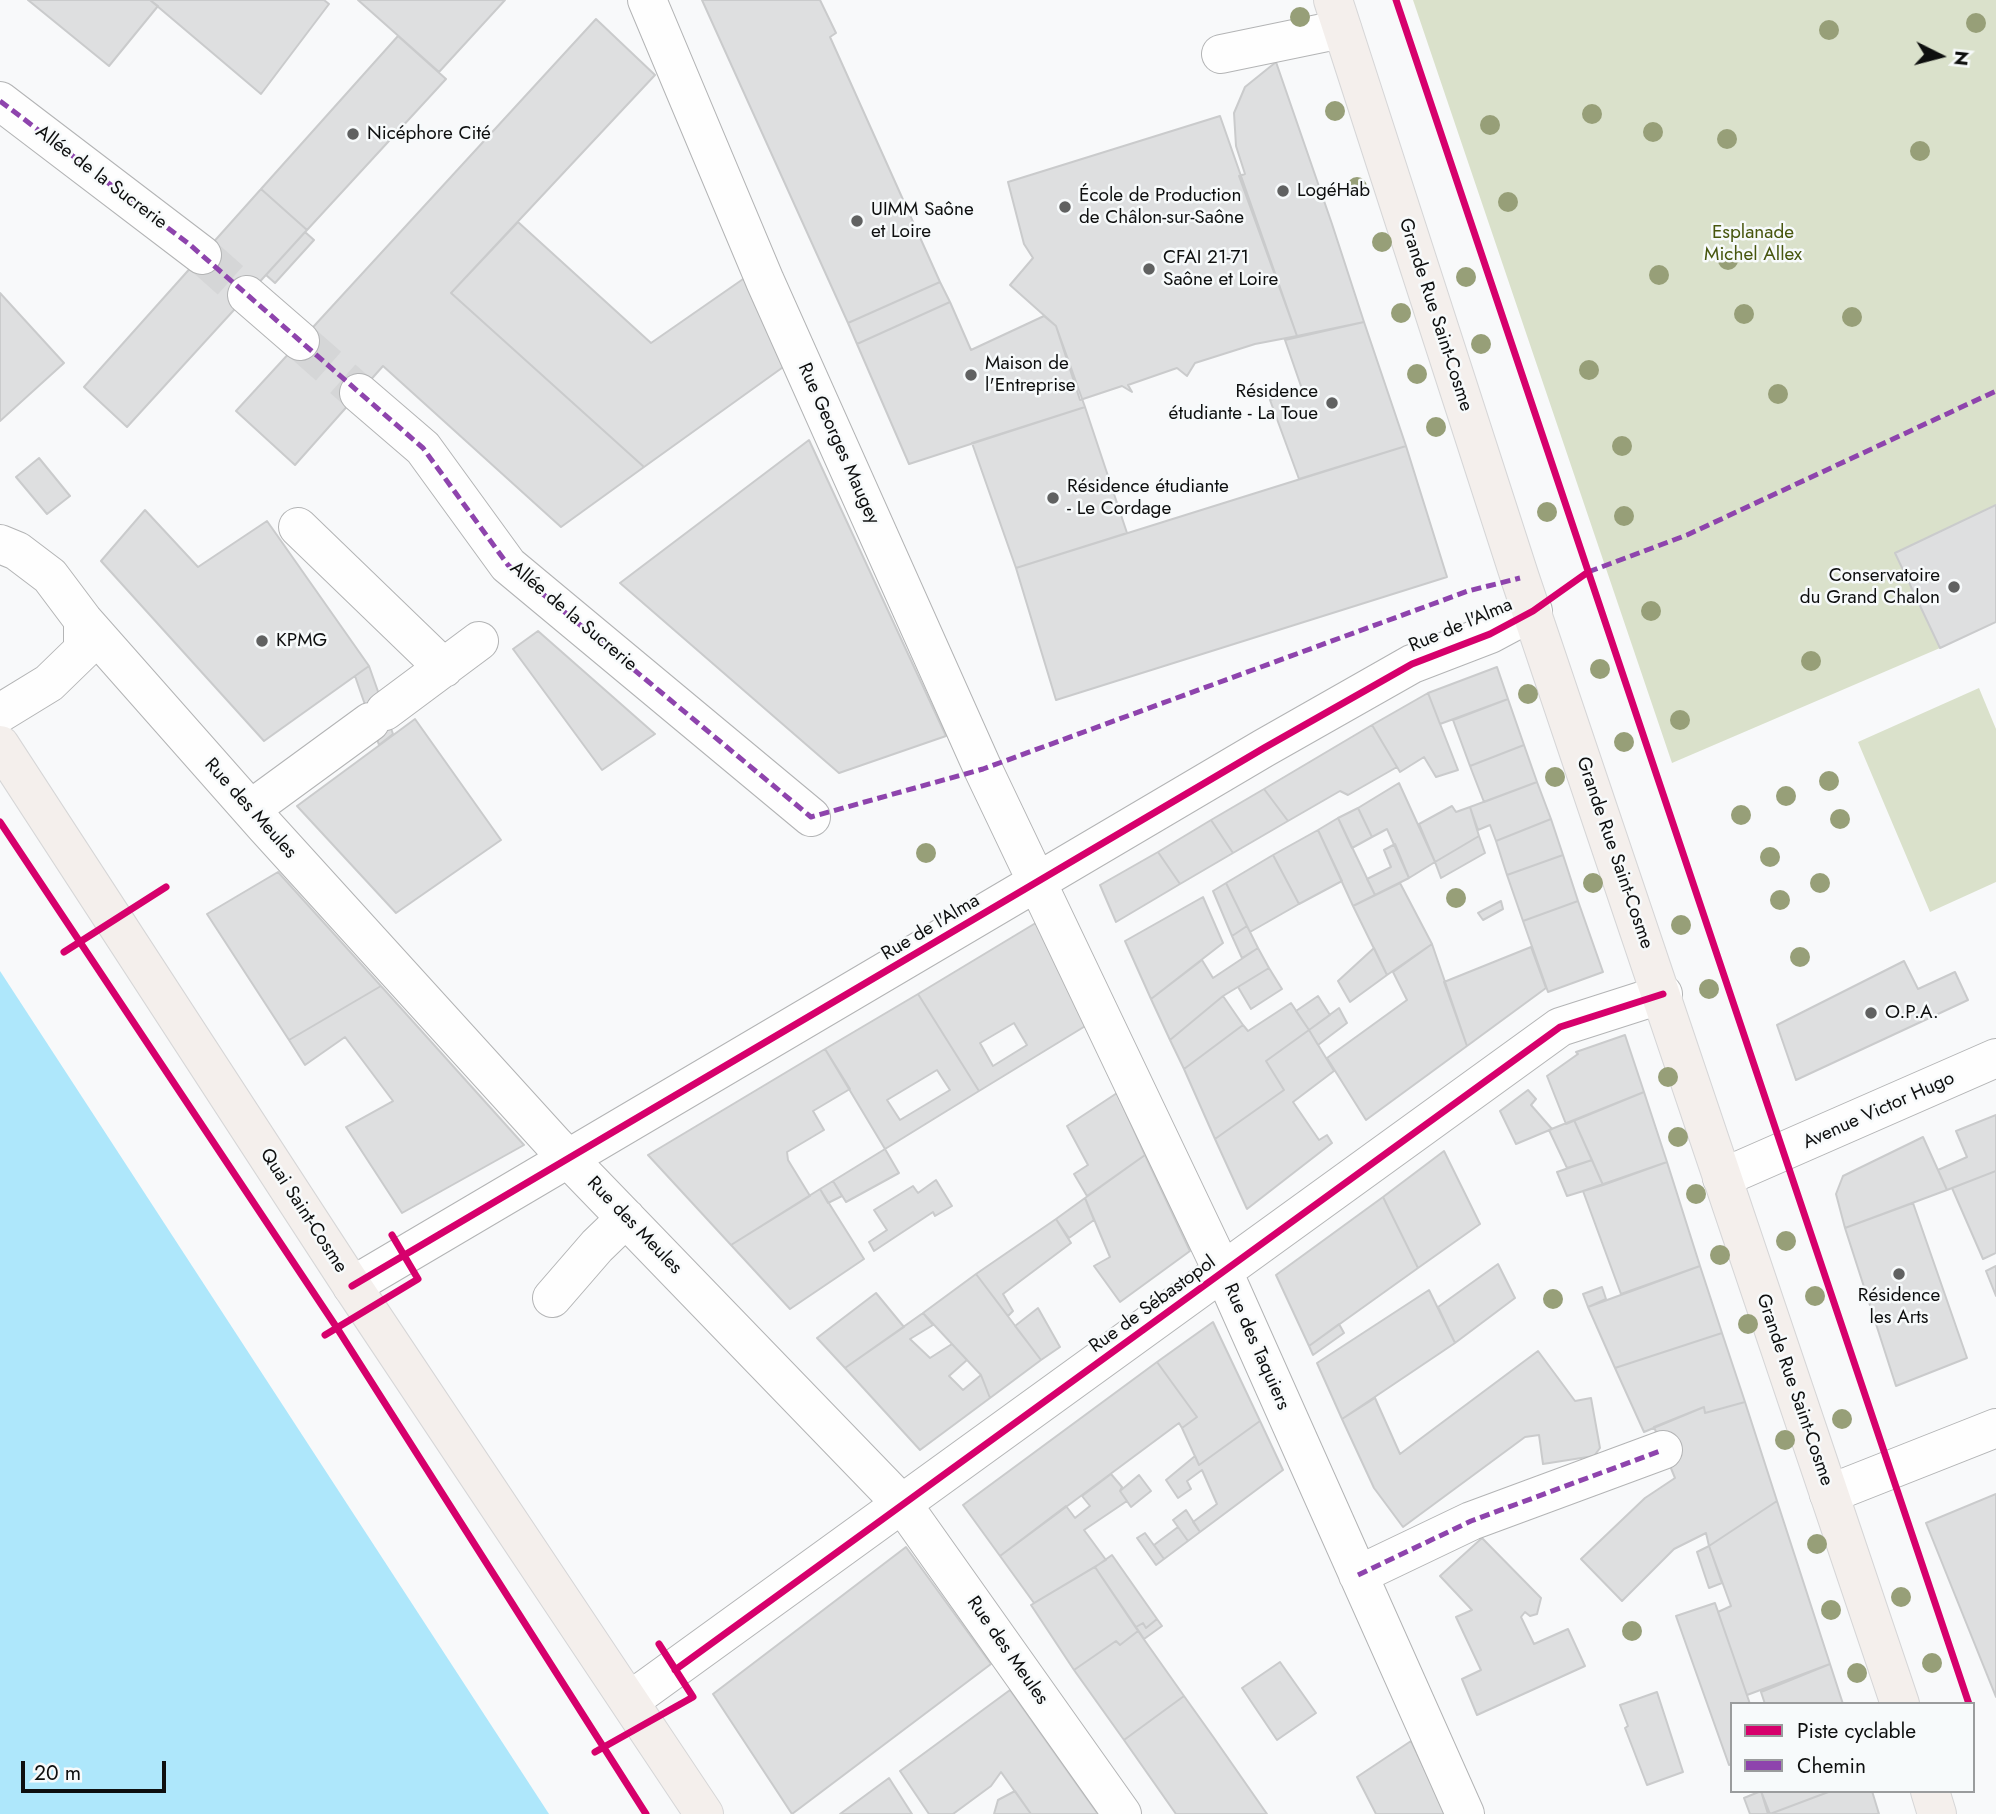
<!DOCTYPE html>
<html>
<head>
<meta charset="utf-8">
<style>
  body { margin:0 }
  #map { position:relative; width:1996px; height:1814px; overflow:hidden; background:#f8f9fa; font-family:Jost,sans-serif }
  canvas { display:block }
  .legend { position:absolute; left:1730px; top:1702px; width:245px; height:91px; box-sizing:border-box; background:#f7fafb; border:2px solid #9a9c9d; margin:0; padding:9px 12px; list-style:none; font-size:21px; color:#0e0f0f }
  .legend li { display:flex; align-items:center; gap:14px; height:35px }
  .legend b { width:35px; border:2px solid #9a9c9d }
  .north { position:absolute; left:1905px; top:21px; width:70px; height:70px; -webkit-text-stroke:5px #f7fafb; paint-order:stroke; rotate:96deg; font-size:19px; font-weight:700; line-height:28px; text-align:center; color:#0e0f0f }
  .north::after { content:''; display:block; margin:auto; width:24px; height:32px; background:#0e0f0f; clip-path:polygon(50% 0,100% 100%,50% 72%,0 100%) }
  .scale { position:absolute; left:21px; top:1761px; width:145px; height:32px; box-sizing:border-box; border:4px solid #0e0f0f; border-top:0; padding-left:9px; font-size:21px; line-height:24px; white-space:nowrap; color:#0e0f0f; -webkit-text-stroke:5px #f7fafb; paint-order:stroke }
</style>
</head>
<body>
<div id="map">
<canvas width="1996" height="1814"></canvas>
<ul class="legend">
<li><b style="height:9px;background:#d6006c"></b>Piste cyclable</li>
<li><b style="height:9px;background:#8e44ad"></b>Chemin</li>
</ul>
<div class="north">N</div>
<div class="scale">20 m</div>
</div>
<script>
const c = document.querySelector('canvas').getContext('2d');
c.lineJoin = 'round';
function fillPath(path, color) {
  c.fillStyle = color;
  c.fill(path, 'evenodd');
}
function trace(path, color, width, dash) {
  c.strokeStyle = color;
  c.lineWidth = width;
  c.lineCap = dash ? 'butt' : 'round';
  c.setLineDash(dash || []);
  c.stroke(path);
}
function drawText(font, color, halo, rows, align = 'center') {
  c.font = font + ' Jost,sans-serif';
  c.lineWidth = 5;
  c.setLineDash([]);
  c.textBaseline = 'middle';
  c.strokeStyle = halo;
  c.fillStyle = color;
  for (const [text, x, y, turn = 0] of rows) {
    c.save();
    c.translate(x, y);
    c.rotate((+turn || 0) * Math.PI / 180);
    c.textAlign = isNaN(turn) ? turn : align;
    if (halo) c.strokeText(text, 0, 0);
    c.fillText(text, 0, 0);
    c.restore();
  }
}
fillPath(new Path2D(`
  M1413 0H1996V505L1895 553 1940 648 1672 763Z
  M1979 688 1996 729V882L1930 912 1858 742Z`), '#dae1cb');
fillPath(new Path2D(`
  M0 971 549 1814H0Z`), '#aee7fb');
const building = new Path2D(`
  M28 0H150L158 6 109 66Z
  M150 0H324L329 4 261 94Z
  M358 0H505L439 72Z
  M702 0H820L836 33 830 37 940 282 848 323Z
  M596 19 655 75 451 293 644 467 561 527 383 366 295 465 236 411Z
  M398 36 446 79 307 230 261 189Z
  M1276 62 1332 224 1364 322 1297 336 1239 176 1245 174 1236 146 1234 113 1245 87Z
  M1220 116 1297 336 1255 344 1195 363 1187 376 1177 368 1128 385 1132 392 1122 386 1080 400 1056 326 1010 285 1033 258 1024 244 1008 182Z
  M261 189 307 230 127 427 84 387Z
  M518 222 651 343 746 277 786 365 644 467 451 293Z
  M305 232 314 240 275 283 266 275Z
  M940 282 950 302 857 344 848 323Z
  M0 293 64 363 0 421Z
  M950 302 971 350 1044 316 1056 326 1085 407 909 464 857 344Z
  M1364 322 1406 446 1299 479 1270 400 1302 389 1285 340Z
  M1085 407 1127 533 1016 568 972 443Z
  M809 440 946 736 839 773 620 583Z
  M1406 446 1447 577 1056 700 1016 568Z
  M39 458 70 496 47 514 16 477Z
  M1996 505V622L1940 648 1895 553Z
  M145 510 198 567 267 521 369 666 264 741 101 561Z
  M538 631 655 734 602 770 513 649Z
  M369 666 393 734 379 745 355 676Z
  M1497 667 1508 699 1440 724 1428 693Z
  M1428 693 1458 770 1436 777 1424 757 1400 772 1372 725Z
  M1508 699 1524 745 1470 766 1453 720Z
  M415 719 501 840 396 913 297 806Z
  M1372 725 1397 767 1348 795 1340 791 1288 821 1264 789Z
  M1524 745 1537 782 1484 802 1470 766Z
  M1537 782 1551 819 1496 841 1490 825 1478 830 1470 807Z
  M1399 783 1435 862 1409 878 1387 829 1372 837 1358 808Z
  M1264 789 1288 821 1233 853 1211 820Z
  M1452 806 1456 812 1470 807 1479 836 1435 862 1419 824Z
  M1358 808 1372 837 1352 848 1338 818Z
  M1338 818 1375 895 1353 906 1318 830Z
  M1551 819 1563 855 1507 875 1496 841Z
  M1211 820 1233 853 1180 884 1158 852Z
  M1318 830 1342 881 1299 904 1273 855Z
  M1479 836 1485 853 1441 878 1435 862Z
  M1395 844 1409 878 1375 895 1367 879 1391 867 1384 850Z
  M1158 852 1180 884 1116 922 1100 885Z
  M1273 855 1299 904 1250 932 1226 883Z
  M1563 855 1578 901 1523 921 1507 875Z
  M278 872 381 986 289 1040 207 914Z
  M1226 883 1247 926 1232 936 1213 891Z
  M1400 883 1432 944 1387 975 1353 906Z
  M1203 897 1223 943 1151 999 1125 941Z
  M1501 901 1503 909 1483 920 1478 913Z
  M1578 901 1603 972 1548 992 1523 921Z
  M1039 921 1087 1025 979 1091 918 994ZM1014 1023 1027 1045 993 1066 980 1043Z
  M1247 926 1258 948 1242 958 1232 936Z
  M1432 944 1467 1046 1366 1120 1327 1058 1407 1000 1393 972Z
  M1531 947 1546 988 1467 1046 1444 982Z
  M1258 948 1269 968 1223 996 1170 1040 1151 999 1202 960 1213 978Z
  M1374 948 1387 975 1350 1002 1338 981Z
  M1904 961 1918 989 1955 972 1968 1000 1796 1080 1777 1025Z
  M1269 968 1282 989 1251 1009 1238 987Z
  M381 986 524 1145 402 1213 346 1127 393 1101 345 1037 305 1065 289 1040Z
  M918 994 979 1091 885 1149 825 1049ZM937 1070 950 1090 900 1120 887 1100Z
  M1223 996 1243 1025 1184 1069 1170 1040Z
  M1318 996 1330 1015 1309 1030 1296 1011Z
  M1291 1003 1309 1030 1266 1061 1284 1090 1215 1139 1184 1069 1243 1025 1248 1031Z
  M1339 1008 1347 1023 1318 1045 1309 1030Z
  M1309 1030 1334 1071 1293 1102 1319 1140 1327 1135 1332 1143 1247 1209 1215 1139 1284 1090 1266 1061Z
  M1625 1035 1644 1092 1566 1124 1547 1076 1578 1054 1576 1052Z
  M825 1049 850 1089 813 1111 824 1130 787 1152 788 1160 810 1196 731 1245 648 1155Z
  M1528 1090 1536 1099 1531 1105 1552 1129 1516 1144 1500 1111Z
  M1644 1092 1667 1162 1603 1185 1574 1120Z
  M1117 1093 1145 1155 1087 1196 1074 1174 1088 1165 1067 1126Z
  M1996 1115V1171L1947 1190 1938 1170 1967 1157 1956 1131Z
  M1574 1120 1592 1160 1567 1168 1549 1130Z
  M1923 1137 1947 1190 1845 1228 1836 1194 1843 1176Z
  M885 1149 899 1173 846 1202 833 1181Z
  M1444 1151 1480 1224 1418 1268 1383 1197Z
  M1145 1155 1190 1251 1120 1302 1094 1266 1110 1257 1085 1198Z
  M1592 1160 1603 1185 1567 1196 1557 1172Z
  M1667 1162 1700 1266 1621 1294 1583 1191Z
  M1996 1171V1253L1983 1259 1952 1188Z
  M936 1180 952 1206 935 1216 933 1212 874 1251 869 1242 887 1230 874 1210 913 1186 918 1193Z
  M833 1181 842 1196 828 1203 820 1189Z
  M820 1189 864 1259 790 1309 731 1245Z
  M1383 1197 1418 1268 1309 1346 1276 1275Z
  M1085 1198 1094 1220 1069 1238 1056 1219Z
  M1913 1203 1967 1358 1896 1386 1845 1228Z
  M1056 1219 1071 1243 1003 1294 1013 1311 1008 1316 976 1274Z
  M1498 1264 1515 1298 1455 1343 1438 1307Z
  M1700 1266 1722 1333 1615 1368 1588 1307Z
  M1996 1266V1296L1986 1271Z
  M976 1274 1041 1360 990 1398 981 1375 923 1313Z
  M1602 1287 1606 1299 1588 1307 1583 1294Z
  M1429 1290 1455 1343 1342 1419 1317 1363Z
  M876 1293 904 1327 845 1368 817 1338Z
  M1038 1308 1060 1347 1041 1360 1015 1326Z
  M923 1313 933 1325 910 1339 930 1358 952 1344 967 1360 949 1376 963 1390 981 1375 990 1398 920 1450 845 1368Z
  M1213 1322 1260 1421 1199 1465 1182 1428 1197 1417 1157 1362Z
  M1339 1324 1344 1333 1313 1355 1309 1346Z
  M1722 1333 1745 1402 1705 1413 1704 1407 1644 1432 1615 1368Z
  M1538 1351 1575 1401 1591 1398 1600 1448 1594 1456 1543 1464 1539 1435 1525 1437 1403 1527 1374 1488 1342 1419 1375 1398 1400 1454Z
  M1157 1362 1197 1417 1182 1428 1179 1423 1000 1556 963 1505Z
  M1745 1402 1777 1501 1709 1546 1706 1533 1674 1549 1622 1601 1581 1559 1645 1498 1675 1478 1654 1427 1704 1407 1705 1413Z
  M1260 1421 1283 1470 1200 1532 1193 1522 1217 1504 1202 1470 1187 1481 1191 1489 1178 1498 1166 1480 1195 1456 1199 1465Z
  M1111 1474 1122 1487 1120 1491 1127 1501 1084 1530 1106 1560 1034 1603 1000 1556 1066 1506 1075 1518 1090 1506 1082 1496Z
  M1139 1475 1151 1491 1131 1507 1120 1491Z
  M1996 1494V1697L1926 1523Z
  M1777 1501 1830 1664 1747 1695 1718 1612 1731 1606 1709 1546Z
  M1186 1510 1200 1532 1188 1541 1173 1520Z
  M1178 1527 1188 1541 1164 1559 1154 1545Z
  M1145 1533 1164 1559 1156 1565 1137 1538Z
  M1482 1538 1541 1598 1537 1614 1530 1616 1525 1612 1521 1617 1534 1644 1568 1629 1585 1666 1477 1715 1462 1679 1481 1670 1456 1617 1472 1610 1440 1576Z
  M1709 1546 1722 1583 1709 1588 1697 1552Z
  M906 1547 991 1664 792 1814 713 1694Z
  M1112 1555 1157 1619 1146 1628 1143 1623 1136 1627 1095 1567Z
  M1095 1567 1138 1631 1120 1645 1116 1641 1074 1670 1031 1605Z
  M1715 1603 1750 1704H1732V1764L1729 1765 1676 1616Z
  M1157 1619 1162 1626 1144 1639 1136 1627 1143 1623 1146 1628Z
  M1138 1631 1184 1696 1124 1740 1074 1670 1116 1641 1120 1645Z
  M1280 1662 1316 1713 1277 1740 1242 1688Z
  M1830 1664 1843 1704H1765L1761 1692Z
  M1010 1690 1085 1796 1098 1814H1031L1001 1772 991 1786 953 1814H929L900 1771Z
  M1657 1692 1683 1772 1647 1785 1625 1728 1628 1726 1620 1705Z
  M1184 1696 1214 1738 1267 1814H1176L1124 1740Z
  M1411 1741 1421 1762 1446 1814H1376L1357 1777Z
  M889 1778 912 1814H840Z
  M1015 1791 1031 1814H994L998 1800Z
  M1761 1791 1768 1814H1750L1744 1798Z
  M1761 1791H1831L1770 1814Z
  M1831 1791H1872L1879 1814H1770Z`);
fillPath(building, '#dedfe0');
trace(building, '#cacbcc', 2);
trace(new Path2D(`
  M202 255 247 295
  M300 341 359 393`), '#d5d6d7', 38, [38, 19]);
const minor = new Path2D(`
  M647 0 765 281 983 769 1230 1287 1465 1814
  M1221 54 1342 29
  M0 101 202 255
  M247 295 300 341
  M359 393 423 448 508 565 811 817
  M298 527 444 668
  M0 544 17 551 50 576 83 620 265 826 555 1145 903 1505 1122 1814
  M385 711 479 641
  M0 713 49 683 83 650V620
  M251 809 370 722
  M1722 1178 1996 1058
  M352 1286 1264 748 1412 664 1490 634 1533 611
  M552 1298 597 1246 626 1218
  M1829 1494 1996 1428
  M1358 1575 1471 1521 1663 1450
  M631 1700 1560 1027 1663 994`);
const major = new Path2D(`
  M1333 0 1520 578 1900 1704
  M0 745 352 1286 704 1814
  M1930 1791 1937 1814`);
trace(minor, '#b3b4b5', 40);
trace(major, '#d6d6d7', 40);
trace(minor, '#fefefe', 38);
trace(major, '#f4efec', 38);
trace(new Path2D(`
  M0 101 189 244 423 448 508 565 811 817 983 769 1468 591 1520 578
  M1588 572 1687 535 1996 391
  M1358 1575 1471 1521 1663 1450`), '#8e44ad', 5, [10, 5]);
trace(new Path2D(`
  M1396 0 1969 1704
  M0 822 337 1328 646 1814
  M64 952 166 887
  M352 1286 1264 748 1412 664 1490 634 1533 611 1588 572
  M325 1335 418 1279 392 1235
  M675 1670 1560 1027 1663 994
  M595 1752 693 1697 659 1644`), '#d6006c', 7);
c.fillStyle = '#979f78';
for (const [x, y] of [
  [1300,17],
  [1976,23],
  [1829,30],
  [1335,111],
  [1592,114],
  [1490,125],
  [1653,132],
  [1727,139],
  [1920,151],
  [1357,187],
  [1508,202],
  [1382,242],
  [1728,260],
  [1659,275],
  [1466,277],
  [1401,313],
  [1744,314],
  [1852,317],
  [1481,344],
  [1589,370],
  [1417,374],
  [1778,394],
  [1436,427],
  [1622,446],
  [1547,512],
  [1624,516],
  [1651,611],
  [1811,661],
  [1600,669],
  [1528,694],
  [1680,720],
  [1624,742],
  [1555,777],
  [1829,781],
  [1786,796],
  [1741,815],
  [1840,819],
  [926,853],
  [1770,857],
  [1593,883],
  [1820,883],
  [1456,898],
  [1780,900],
  [1681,925],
  [1800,957],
  [1709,989],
  [1668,1077],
  [1678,1137],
  [1696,1194],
  [1786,1241],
  [1720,1255],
  [1815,1296],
  [1553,1299],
  [1748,1324],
  [1842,1419],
  [1785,1440],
  [1817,1544],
  [1901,1597],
  [1831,1610],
  [1632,1631],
  [1932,1663],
  [1857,1673]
]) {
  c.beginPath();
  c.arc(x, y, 10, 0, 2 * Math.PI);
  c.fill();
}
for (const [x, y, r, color] of [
  [353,134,7,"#606161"],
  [1283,191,7,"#606161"],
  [1065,207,7,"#606161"],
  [857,221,7,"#606161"],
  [1149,269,7,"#606161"],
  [971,375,7,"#606161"],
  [1332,403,7,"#606161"],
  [1053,498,7,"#606161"],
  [1954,587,7,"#606161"],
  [262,641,7,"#606161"],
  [1871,1013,7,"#606161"],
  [1899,1274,7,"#606161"]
]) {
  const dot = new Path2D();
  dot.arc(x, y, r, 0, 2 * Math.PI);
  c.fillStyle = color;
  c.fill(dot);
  trace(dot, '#f7fafb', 2.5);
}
drawText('19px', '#0e0f0f', '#f7fafb', [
  ["Nicéphore Cité",367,134],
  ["LogéHab",1297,191],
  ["École de Production",1079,196],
  ["de Châlon-sur-Saône",1079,218],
  ["UIMM Saône",871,210],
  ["et Loire",871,232],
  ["CFAI 21-71",1163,258],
  ["Saône et Loire",1163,280],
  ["Maison de",985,364],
  ["l'Entreprise",985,386],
  ["Résidence",1318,392,"right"],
  ["étudiante - La Toue",1318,414,"right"],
  ["Résidence étudiante",1067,487],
  ["- Le Cordage",1067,509],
  ["Conservatoire",1940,576,"right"],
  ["du Grand Chalon",1940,598,"right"],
  ["KPMG",276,641],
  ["O.P.A.",1885,1013],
  ["Résidence",1899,1296,"center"],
  ["les Arts",1899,1318,"center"]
], 'left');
drawText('19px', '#0e0f0f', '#f7fafb', [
  ["Allée de la Sucrerie",101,178,37],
  ["Grande Rue Saint-Cosme",1435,315,72],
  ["Rue Georges Maugey",838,444,66],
  ["Allée de la Sucrerie",573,617,40],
  ["Rue de l'Alma",1461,626,-23],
  ["Rue des Meules",250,809,48],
  ["Grande Rue Saint-Cosme",1614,853,71],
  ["Rue de l'Alma",931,928,-31],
  ["Avenue Victor Hugo",1879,1111,-24],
  ["Quai Saint-Cosme",303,1211,57],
  ["Rue des Meules",634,1226,46],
  ["Rue de Sébastopol",1153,1305,-36],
  ["Rue des Taquiers",1256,1347,66],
  ["Grande Rue Saint-Cosme",1794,1390,71],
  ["Rue des Meules",1007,1651,55]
]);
drawText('19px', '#47560e', '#f7fafb', [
  ["Esplanade",1753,233],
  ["Michel Allex",1753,255]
]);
</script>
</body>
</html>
